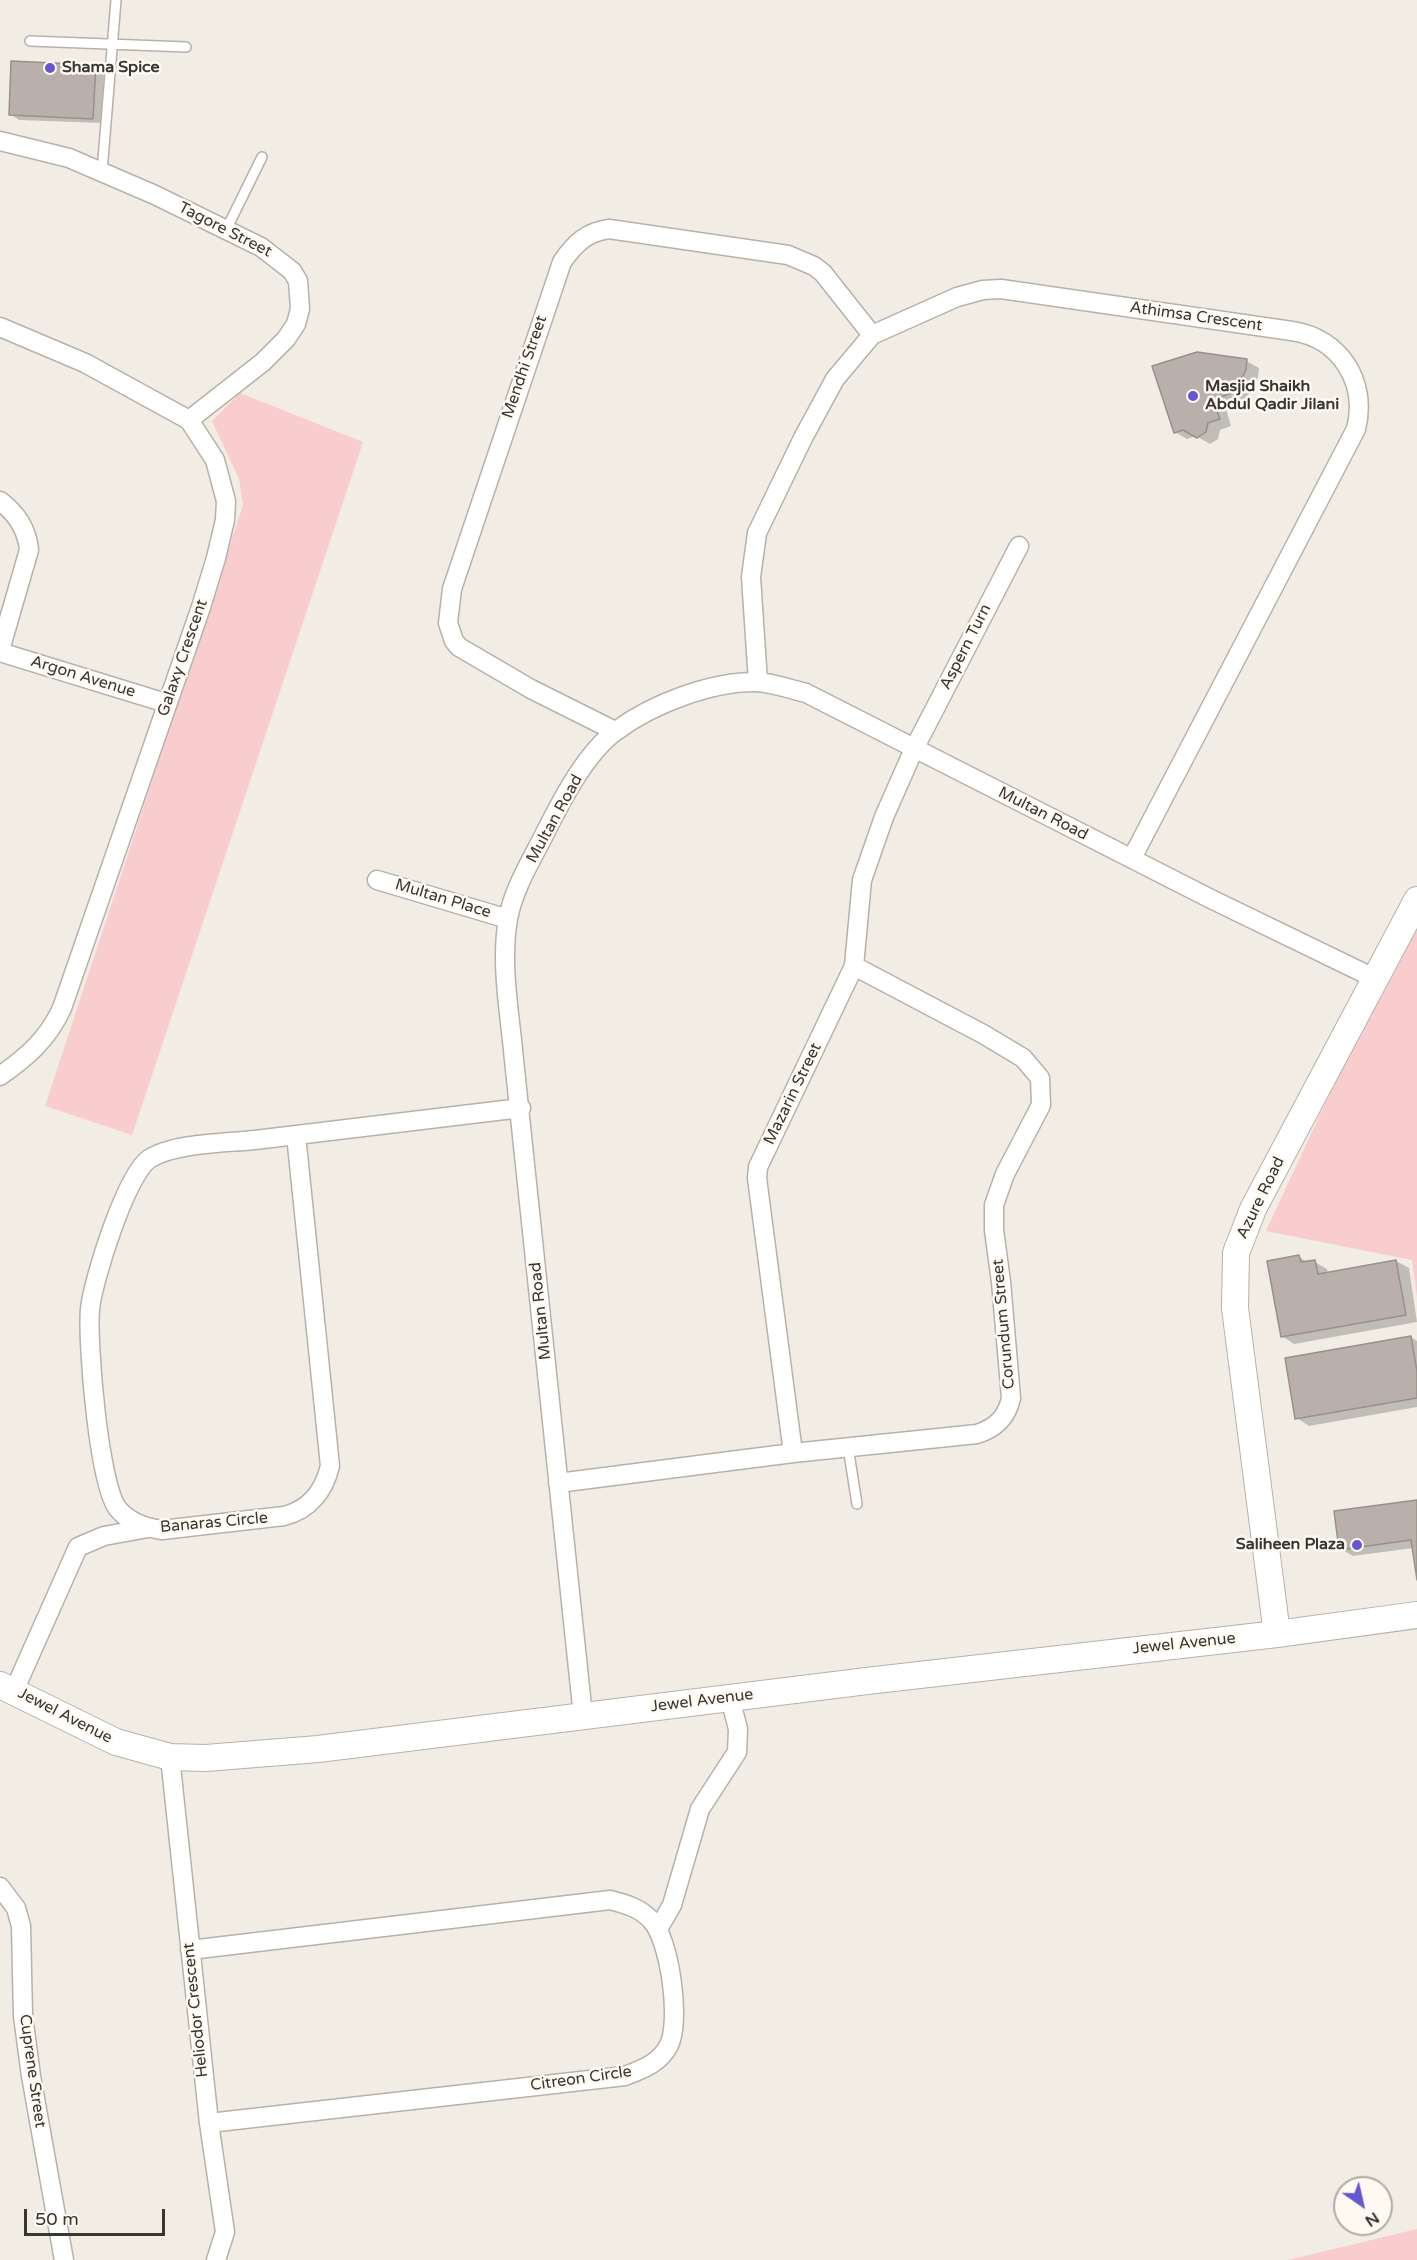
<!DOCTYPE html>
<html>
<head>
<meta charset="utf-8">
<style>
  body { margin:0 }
  #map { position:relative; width:1417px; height:2260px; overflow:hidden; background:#f1ece4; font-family:"Varela Round",sans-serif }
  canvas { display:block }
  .north { position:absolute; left:1333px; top:2176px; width:60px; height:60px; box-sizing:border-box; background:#fefaf1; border:2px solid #afaca5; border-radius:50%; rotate:146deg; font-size:16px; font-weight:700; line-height:24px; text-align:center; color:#383633 }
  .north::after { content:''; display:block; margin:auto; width:21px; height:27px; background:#6656cf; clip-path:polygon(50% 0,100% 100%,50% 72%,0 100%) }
  .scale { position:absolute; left:24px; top:2209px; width:141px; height:27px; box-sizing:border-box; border:3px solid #383633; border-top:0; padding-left:8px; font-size:18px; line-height:21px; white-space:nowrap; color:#383633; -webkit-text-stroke:4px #fefaf1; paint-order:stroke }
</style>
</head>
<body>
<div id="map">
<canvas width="1417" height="2260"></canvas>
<div class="north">N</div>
<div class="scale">50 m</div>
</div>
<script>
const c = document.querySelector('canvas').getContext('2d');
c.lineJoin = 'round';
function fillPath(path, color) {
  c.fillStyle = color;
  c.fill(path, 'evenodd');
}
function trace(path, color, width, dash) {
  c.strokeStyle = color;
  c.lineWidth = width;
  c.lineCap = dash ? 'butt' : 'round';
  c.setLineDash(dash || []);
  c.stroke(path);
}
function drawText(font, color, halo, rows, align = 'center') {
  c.font = font + ' "Varela Round",sans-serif';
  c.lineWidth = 5;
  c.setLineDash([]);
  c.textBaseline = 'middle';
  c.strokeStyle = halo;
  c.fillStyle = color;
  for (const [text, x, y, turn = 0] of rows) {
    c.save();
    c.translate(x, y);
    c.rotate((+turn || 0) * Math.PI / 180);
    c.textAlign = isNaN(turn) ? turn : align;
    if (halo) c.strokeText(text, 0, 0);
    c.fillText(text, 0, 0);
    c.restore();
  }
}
fillPath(new Path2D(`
  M240 393 363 442 132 1135 45 1106 243 505 239 479 212 421Z
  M1417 905V1297L1412 1260 1266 1231Z
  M1417 2229V2260H1288Z`), '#f9cdcd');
fillPath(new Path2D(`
  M95 66 104 72 102 123 19 120 10 114Z
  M1246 361 1259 368 1258 377 1246 399 1225 406 1231 426 1220 430 1218 439 1210 444 1196 436 1187 439 1175 432Z
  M1299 1257 1309 1263 1315 1262 1327 1269 1328 1274 1396 1261 1409 1268 1417 1322 1294 1344 1282 1336Z
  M1411 1337 1417 1341V1407L1309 1426 1297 1418Z
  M1417 1502V1574L1413 1548 1353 1556 1341 1549Z`), '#0003');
const building = new Path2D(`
  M11 61 96 65 93 119 9 115Z
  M1197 352 1247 359 1246 370 1234 392 1213 400 1220 419 1208 423 1206 432 1197 438 1183 430 1174 433 1152 366Z
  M1299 1255 1301 1262 1315 1260 1318 1274 1396 1260 1406 1315 1281 1337 1267 1261Z
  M1411 1336 1417 1371V1398L1295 1419 1285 1358Z
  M1417 1500V1580L1411 1540 1339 1550 1334 1511Z`);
fillPath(building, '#b9b0ab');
trace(building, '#99908b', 1.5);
const lane = new Path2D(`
  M30 41 186 47
  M102 172 116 0
  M226 230 262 157
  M848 1447 857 1504`);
const street = new Path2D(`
  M0 141 69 158 155 195 261 247 292 271 298 281 300 309 296 324 286 339 263 362 189 420
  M0 327 85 363 189 420 215 460 226 501 225 520 216 558 201 607 62 1008C48 1039 27 1057 0 1076
  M0 501C16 513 27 529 29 550L0 650
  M0 652 166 703
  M758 682 751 577 757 533 803 438 835 379 872 335 957 297 983 290 1001 289 1292 331C1340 338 1368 382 1356 429L1132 858
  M615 731 531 689 459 647 454 641 448 623 452 589 562 262C575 243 587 232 609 229L788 255 814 266 823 273 872 335
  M377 880 508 919
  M296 1135 330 1466C324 1491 309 1510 284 1516L162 1530C147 1528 129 1522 118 1509 99 1486 87 1343 90 1309 93 1280 126 1175 149 1159 173 1143 226 1143 255 1140 344 1129 432 1119 521 1108
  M793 1453 757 1178 758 1167 854 966 862 880 884 817 914 749 1019 546
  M558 1483 793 1453 977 1434C996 1428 1007 1417 1011 1398L1001 1282 994 1230V1205L1005 1174 1041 1105 1040 1078 1023 1058 983 1034 854 966
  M14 1691 78 1547 104 1536 148 1528
  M583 1716 514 1060C510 1014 500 964 508 919 513 891 529 864 542 839 559 805 585 753 616 731 652 704 712 681 757 682 773 683 790 689 806 693L1211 899 1376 979
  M170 1757 209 2123 225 2232 216 2260
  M0 1887 16 1908 21 1926 23 2016 31 2076 64 2260
  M658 1929 672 1905 700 1809 737 1752 738 1729 730 1698
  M190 1950 610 1900C626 1904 640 1908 651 1920 670 1939 681 2021 669 2045 660 2063 643 2069 625 2076L209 2123`);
const secondary = new Path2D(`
  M1277 1634 1235 1308 1236 1253 1253 1209 1417 900
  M0 1685 116 1742 170 1757 206 1758 318 1749 867 1681 1277 1634 1417 1615`);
trace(lane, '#b6b2aa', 12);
trace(street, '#b6b2aa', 21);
trace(secondary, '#b6b2aa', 28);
trace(lane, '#fff', 9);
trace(street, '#fff', 18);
trace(secondary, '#fff', 26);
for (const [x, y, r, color] of [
  [50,68,6,"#6656cf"],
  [1193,396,6,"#6656cf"],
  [1357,1545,6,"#6656cf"]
]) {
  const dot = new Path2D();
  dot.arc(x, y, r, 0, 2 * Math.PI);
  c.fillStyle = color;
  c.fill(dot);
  trace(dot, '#fefaf1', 2);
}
drawText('bold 16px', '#383633', '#fefaf1', [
  ["Shama Spice",62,68],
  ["Masjid Shaikh",1205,387],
  ["Abdul Qadir Jilani",1205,405],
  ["Saliheen Plaza",1345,1545,"right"]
], 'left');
drawText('16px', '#383633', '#fefaf1', [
  ["Tagore Street",225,230,27],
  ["Athimsa Crescent",1196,317,8],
  ["Mendhi Street",525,367,-71],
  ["Aspern Turn",966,647,-63],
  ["Galaxy Crescent",183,658,-71],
  ["Argon Avenue",83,677,17],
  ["Multan Road",1043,814,27],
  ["Multan Road",555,819,-61],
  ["Multan Place",443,899,17],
  ["Mazarin Street",793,1094,-64],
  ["Azure Road",1261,1198,-64],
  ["Multan Road",541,1311,-96],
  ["Corundum Street",1004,1324,-95],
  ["Banaras Circle",214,1523,-5],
  ["Jewel Avenue",1184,1644,-6],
  ["Jewel Avenue",702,1701,-7],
  ["Jewel Avenue",65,1716,27],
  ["Heliodor Crescent",196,2010,-96],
  ["Cuprene Street",32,2071,82],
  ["Citreon Circle",581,2079,-8]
]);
</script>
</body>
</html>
